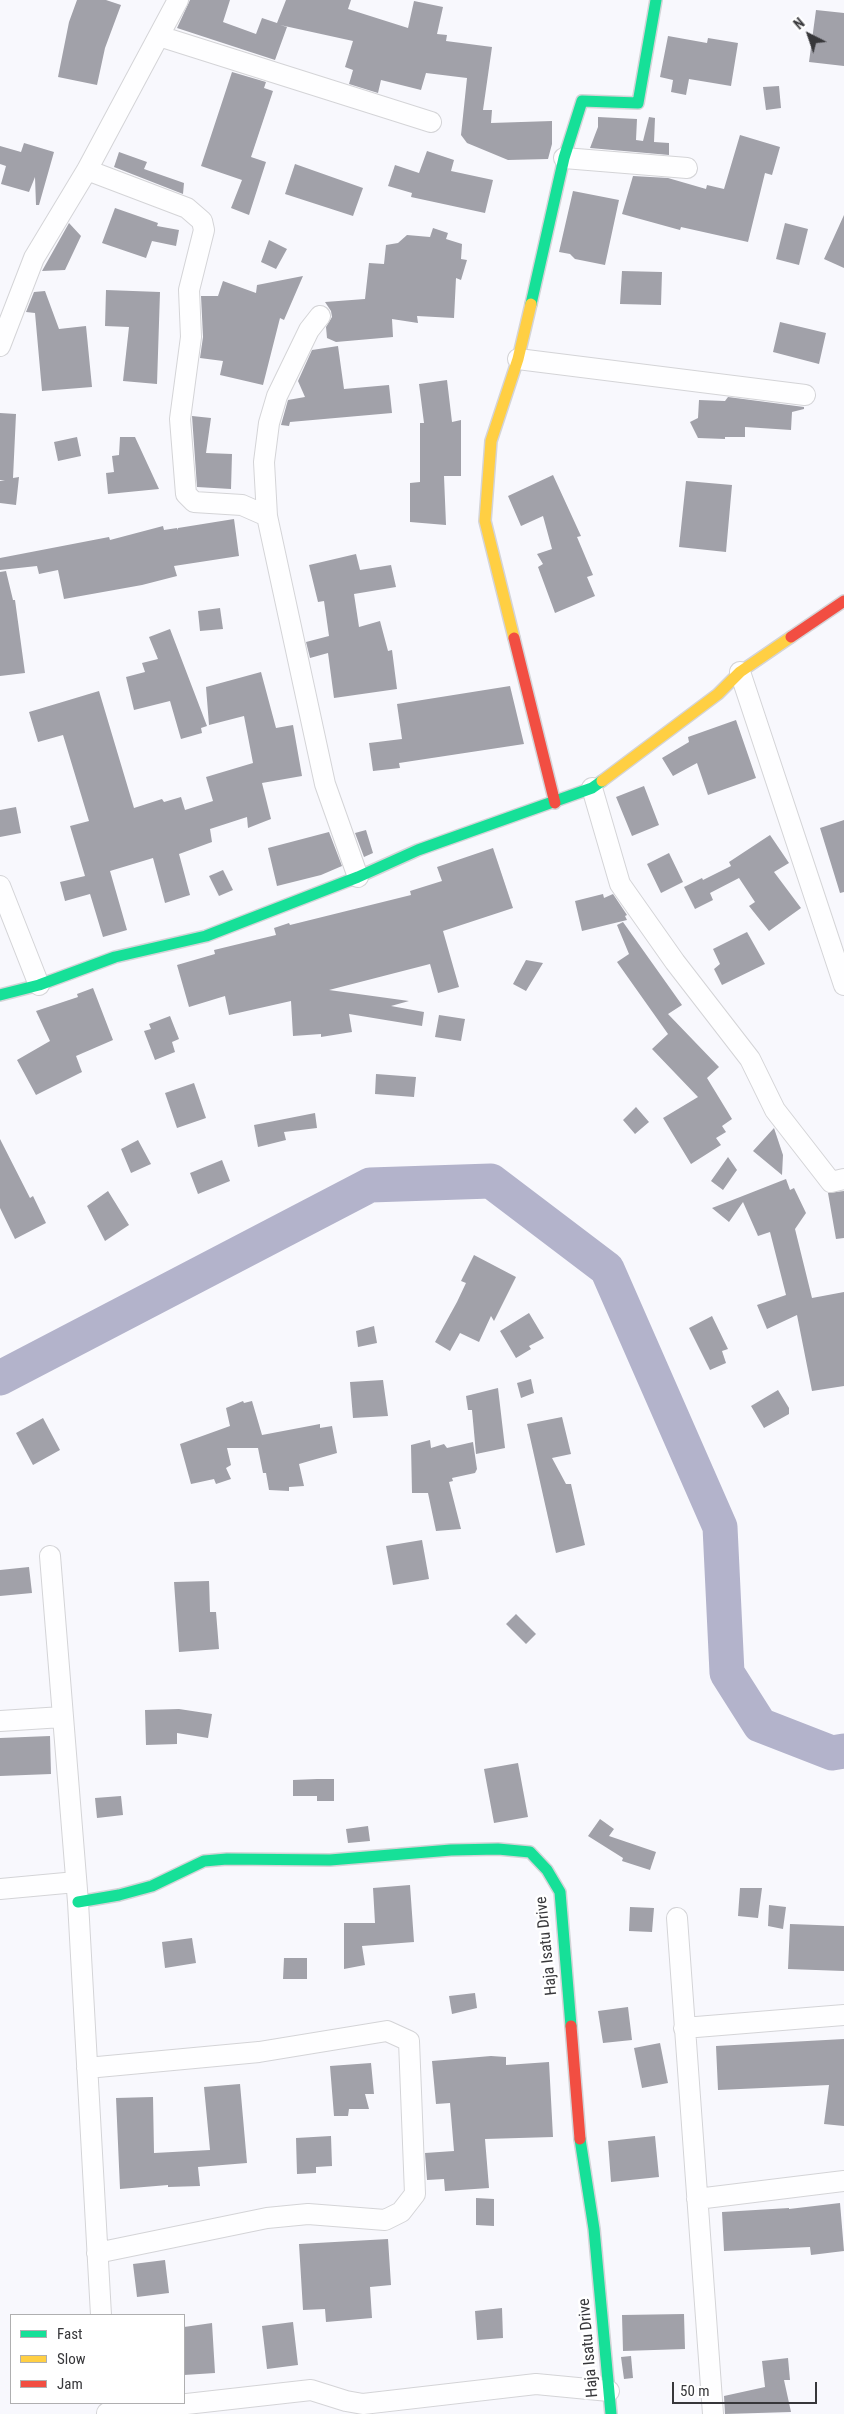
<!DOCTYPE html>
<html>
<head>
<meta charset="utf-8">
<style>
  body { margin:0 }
  #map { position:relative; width:844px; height:2414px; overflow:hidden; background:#f8f8fd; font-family:"Roboto Condensed",sans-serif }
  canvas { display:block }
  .legend { position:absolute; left:10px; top:2314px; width:175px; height:90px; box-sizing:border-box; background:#fff; border:1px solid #afafb0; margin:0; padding:6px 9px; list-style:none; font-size:15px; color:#37373a }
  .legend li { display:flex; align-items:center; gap:10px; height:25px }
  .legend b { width:25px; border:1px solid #afafb0 }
  .north { position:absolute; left:784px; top:10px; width:50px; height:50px; -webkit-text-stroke:4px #fff; paint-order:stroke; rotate:319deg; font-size:14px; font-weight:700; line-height:20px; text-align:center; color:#37373a }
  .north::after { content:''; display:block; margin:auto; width:18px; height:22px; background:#37373a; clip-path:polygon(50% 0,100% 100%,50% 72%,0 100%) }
  .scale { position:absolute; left:672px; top:2382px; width:145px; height:22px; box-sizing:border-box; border:2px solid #37373a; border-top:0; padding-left:6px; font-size:15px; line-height:18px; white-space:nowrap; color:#37373a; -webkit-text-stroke:4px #fff; paint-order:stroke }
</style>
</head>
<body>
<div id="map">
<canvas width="844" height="2414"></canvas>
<ul class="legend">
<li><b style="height:6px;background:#16e098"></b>Fast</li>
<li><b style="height:6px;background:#ffcf43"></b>Slow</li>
<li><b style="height:6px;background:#f24e42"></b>Jam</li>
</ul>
<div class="north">N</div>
<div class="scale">50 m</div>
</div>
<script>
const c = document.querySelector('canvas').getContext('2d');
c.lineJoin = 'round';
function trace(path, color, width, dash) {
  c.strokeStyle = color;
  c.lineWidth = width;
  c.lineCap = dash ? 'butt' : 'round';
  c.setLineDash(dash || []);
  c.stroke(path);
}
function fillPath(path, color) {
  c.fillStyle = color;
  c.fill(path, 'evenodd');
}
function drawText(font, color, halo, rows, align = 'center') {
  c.font = font + ' "Roboto Condensed",sans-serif';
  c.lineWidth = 5;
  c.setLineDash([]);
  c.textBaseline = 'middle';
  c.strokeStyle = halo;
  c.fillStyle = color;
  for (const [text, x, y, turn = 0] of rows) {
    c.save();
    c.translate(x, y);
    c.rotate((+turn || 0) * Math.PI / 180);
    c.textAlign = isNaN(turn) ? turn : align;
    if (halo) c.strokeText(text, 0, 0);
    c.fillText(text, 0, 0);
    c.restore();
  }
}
trace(new Path2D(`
  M0 1378 370 1185 491 1181 607 1269 720 1527 727 1673 760 1725 832 1753 844 1751`), '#b3b3cb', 35);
fillPath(new Path2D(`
  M77 0H106L121 5 105 48 97 85 58 77 69 22Z
  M190 0H230L223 22 256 34 262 18 277 23 286 0H351L348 9 408 28 414 1 443 7 437 34 447 35 446 41 492 47 483 110H492L491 123 552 121V144L548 159 508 160 467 143 461 135 467 78 426 73 421 90 381 80 378 93 349 84 353 70 345 67 353 41 280 25 287 27 275 60 177 28Z
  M816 10 844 13V66L809 62Z
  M668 36 707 43 708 38 738 43 731 86 689 79 686 95 671 92 673 80 660 77Z
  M232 72 266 82 264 88 273 91 251 157 266 162 249 215 231 208 242 180 201 166Z
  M779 86 781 108 766 110 763 87Z
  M598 117 637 119 636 140 643 141 649 117 655 118 654 142 669 143V155L590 148 598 127Z
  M740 135 780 147 772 175 765 173 748 242 681 227 680 230 622 214 633 176 668 178 706 189 707 185 724 189Z
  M24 143 54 152 39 205H36L35 177 29 192 1 184 6 166 0 164V146L21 152Z
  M427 151 454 160 451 171 493 180 485 213 411 197 412 193 388 186 395 165 419 173Z
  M119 152 147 162 144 169 184 183 183 194 114 167Z
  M295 164 363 188 353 216 285 194Z
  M573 191 619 200 605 265 575 259 570 254 559 252Z
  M115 208 158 223 157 226 179 230 176 246 152 241 146 258 102 243Z
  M844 215V268L824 259Z
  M69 223 81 236 65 270 42 271Z
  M785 223 808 229 799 265 776 259Z
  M433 228 448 233 446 239 462 244 461 259 467 260 461 280 456 278 454 318 417 316 418 323 392 319 393 337 336 342 327 338 326 327 332 317 331 311 325 302 365 299 369 263 384 264 386 245 398 243 407 235 430 237Z
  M269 240 287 249 276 269 261 262Z
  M622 271 662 272 661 305 620 304Z
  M303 276 284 320 280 318 263 385 220 375 223 361 200 358 203 337 201 296H218L223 281 256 293 257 285Z
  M106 290 160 292 157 384 123 381 129 327 105 326Z
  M45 291 59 329 86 326 92 387 42 391 35 313 26 312 34 292Z
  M780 322 826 333 819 364 773 352Z
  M338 346 344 389 389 385 392 413 290 422 289 426 281 425 288 400 305 397 298 381 312 350Z
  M447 380 452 422 461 420V476H444L446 525 410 522V483L420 482V423H424L419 384Z
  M728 397 804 407V409L792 412 791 430 745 427V437H725V439L698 438 690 422 698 418 699 400 725 401Z
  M0 413 16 414 13 478 19 477 16 505 0 503V481L5 480H0Z
  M192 416 211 418 206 453 232 454 231 489 197 487Z
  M77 437 81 456 58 461 54 442Z
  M120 437H135L159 489 108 494 106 473 114 472 112 456 119 455Z
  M553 475 581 536 577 537 593 575 587 577 595 596 555 613 538 567 543 564 537 554 552 549 543 516 521 526 508 496Z
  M686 481 732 485 726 552 679 547Z
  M234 519 239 556 174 566 177 576 142 585 64 599 58 570 39 574 37 566 0 570V558L109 537 110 540 163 526 164 530 177 528 178 530V528Z
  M356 554 360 570 391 565 396 587 354 594 359 627 380 621 388 651 392 650 397 689 334 698 328 653 310 658 306 642 329 636 324 601 318 602 309 565Z
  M6 571 13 600H15L25 673 0 676V572Z
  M220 608 223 629 200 631 198 611Z
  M170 629 207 726 201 728 202 733 181 739 170 701 134 710 126 677 145 672 142 663 158 659 149 637Z
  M261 672 276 728 293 725 302 776 262 783 271 819 248 828 247 817 210 829 212 842 179 854 190 895 165 903 153 858 110 871 127 930 103 937 90 894 65 901 60 882 85 876 70 826 89 821 63 735 38 742 29 712 99 691 134 808 162 799 164 802 181 797 185 810 213 801 206 777 253 763 244 716 209 725 206 687Z
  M510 686 524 744 399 763 400 768 373 771 369 743 402 739 397 704Z
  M736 720 756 778 708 795 697 763 673 776 662 758 689 742 688 737Z
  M644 786 659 825 632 836 616 797Z
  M16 807 21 833 0 837V810Z
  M844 820V892L840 893 820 828Z
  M366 830 373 853 364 857 355 833Z
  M329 832 342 866 321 875 277 886 268 848Z
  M770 835 789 863 774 872 801 908 769 931 749 906 755 902 739 878 710 893 713 900 695 909 684 887 702 878 703 880 731 866 729 862Z
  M493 848 513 908 443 931 459 987 438 993 430 964 329 990 409 1001 391 1006 424 1012 422 1026 349 1014 352 1032 321 1037V1034L293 1036 291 1001 229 1015 225 996 189 1007 177 965 215 954 214 950 276 935 274 928 289 923 290 925 411 895 410 891 442 881 437 867Z
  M669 853 683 882 661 893 647 864Z
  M223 870 233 890 219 896 209 876Z
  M603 894 604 898 613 894 627 915 625 916 627 920 582 931 575 901Z
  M623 922 682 1005 668 1014 719 1067 707 1078 732 1119 722 1126 726 1132 716 1138 721 1145 691 1164 663 1118 698 1097 652 1049 668 1034 617 962 629 954 617 925Z
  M747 932 765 964 722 985 714 969 720 964 713 949Z
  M526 960 543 963 526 991 513 984Z
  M93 988 113 1040 76 1056 82 1072 36 1095 17 1060 50 1041 36 1011 78 997 77 994Z
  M439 1015 465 1019 461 1041 435 1037Z
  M170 1016 179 1039 172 1042 175 1052 155 1060 144 1031 151 1029 149 1024Z
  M376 1074 416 1077 414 1097 375 1094Z
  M194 1083 206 1118 177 1128 165 1093Z
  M636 1107 649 1122 635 1134 623 1120Z
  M315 1113 317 1128 284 1132 286 1140 258 1147 254 1125Z
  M774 1128 783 1155 782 1175 753 1151Z
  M0 1139 30 1198 33 1196 46 1223 15 1239 0 1208Z
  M138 1140 151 1164 131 1173 121 1149Z
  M728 1157 737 1170 723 1190 711 1181Z
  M222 1160 230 1181 198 1194 190 1173Z
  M786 1179 790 1190 794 1188 806 1213 795 1229 812 1298 844 1292V1386L812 1391 797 1315 767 1329 757 1305 786 1295 770 1232 758 1236 743 1202 729 1222 712 1208Z
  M108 1191 129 1225 105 1241 87 1206Z
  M844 1191V1238L836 1239 828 1193Z
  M474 1255 516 1277 494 1321 491 1316 479 1342 460 1333 450 1351 435 1342 457 1302 466 1283 461 1281Z
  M529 1313 544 1338 529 1346 531 1349 516 1358 500 1331Z
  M712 1316 728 1349 722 1351 726 1363 710 1370 689 1328Z
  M374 1326 377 1343 358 1347 356 1331Z
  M531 1379 534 1393 521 1398 517 1383Z
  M383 1380 388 1416 353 1418 350 1382Z
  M498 1388 505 1448 476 1454 472 1410H468L466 1396Z
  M778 1390 789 1408V1414L764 1428 751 1406Z
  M243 1401 244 1403 252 1401 262 1435 320 1424V1428L332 1426 337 1453 299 1464 304 1486 289 1487V1491L269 1490 266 1473H263L258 1448H227L231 1465 226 1468 231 1479 216 1484 214 1479 191 1484 180 1444 230 1426 226 1408Z
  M562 1417 571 1454 552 1458 566 1484H571L585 1545 556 1553 527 1424Z
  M43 1418 60 1450 33 1465 16 1433Z
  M430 1440 431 1448 444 1444 447 1448 473 1442 477 1469 475 1473 452 1478 453 1481 449 1482 461 1529 436 1531 428 1493H412L411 1445Z
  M422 1540 429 1579 393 1585 386 1546Z
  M29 1567 32 1593 0 1596V1570Z
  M209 1581 210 1612H216L219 1649 179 1652 174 1582Z
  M516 1614 536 1634 526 1644 506 1624Z
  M179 1709 212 1714 208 1738 177 1733V1744L146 1745 145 1710Z
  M50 1736 51 1774 0 1776V1738Z
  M518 1763 528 1817 494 1823 484 1769Z
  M317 1779H334V1801H317V1796H293V1780Z
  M121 1796 123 1815 97 1818 95 1798Z
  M600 1819 614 1829 609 1836 656 1852 650 1870 622 1861 623 1858 588 1836Z
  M368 1826 370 1841 348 1843 346 1829Z
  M410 1885 414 1942 362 1946 365 1965 344 1969V1923H375L373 1888Z
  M740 1888H762L758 1918 738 1916Z
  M769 1905 786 1907 783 1929 768 1926Z
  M630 1907 654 1908 652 1932 629 1931Z
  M790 1924 844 1926V1971L788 1969Z
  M192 1938 196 1963 165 1968 162 1942Z
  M284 1958H307V1979H283Z
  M475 1993 477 2008 452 2014 449 1996Z
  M628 2007 632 2040 603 2043 598 2011Z
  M844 2039V2126L824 2124 829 2085 718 2090 716 2046Z
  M660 2043 668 2083 642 2088 634 2048Z
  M491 2056 506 2057V2065L549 2062 553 2137 485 2139 489 2188 445 2191 444 2179 427 2180 425 2153 454 2151 450 2103 436 2104 432 2061Z
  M371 2063 374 2094H365L369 2109H349L348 2116H334L330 2066Z
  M240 2084 247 2163 198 2167 200 2186 168 2187V2185L120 2189 116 2098 153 2097 154 2153 210 2150 204 2087Z
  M331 2136 332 2166 316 2167V2173L297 2174 296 2138Z
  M655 2136 659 2177 611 2182 608 2141Z
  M476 2198 494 2199V2226L476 2225Z
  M840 2203 844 2251 811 2255 810 2247 724 2251 722 2212 789 2208V2209Z
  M388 2239 391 2285 370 2287 372 2318 326 2322 325 2309 303 2310 299 2244Z
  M165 2260 169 2293 137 2297 133 2264Z
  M502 2308 503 2338 477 2340 475 2311Z
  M684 2314 685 2349 623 2351 622 2315Z
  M293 2322 298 2365 267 2369 262 2326Z
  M212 2323 215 2373 184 2375V2327Z
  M631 2356 633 2378 624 2379 621 2357Z
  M788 2358 790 2380H784L791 2412 725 2414 724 2396 765 2387 762 2361Z`), '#a1a1a9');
const street = new Path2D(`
  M159 36 431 122
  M564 158 687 168
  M87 170 187 208 202 221 204 230 189 290 191 337 180 419 186 494 194 502 242 505 267 516 325 784 358 877
  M0 346 34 258 87 170 178 0
  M518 359 805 395
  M267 516 264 462 269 423 277 396 309 330 320 316
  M740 672 844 985
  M592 788 620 884 675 962 750 1059 775 1110 831 1182 844 1179
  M0 886 39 985
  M50 1556 78 1902 101 2315
  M0 1721 62 1717
  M0 1889 76 1882
  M677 1918 713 2414
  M684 2028 844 2015
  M87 2068 259 2052 387 2031 409 2041 415 2194 401 2212 385 2220 308 2214 267 2218 97 2253
  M697 2199 844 2181
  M107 2413 311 2390 346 2401 363 2404 536 2384 609 2391`);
const fast = new Path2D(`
  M531 304 564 158 582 101 638 103 656 0
  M0 995 39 985 115 957 206 936 358 877 418 850 592 788 602 781
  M78 1902 119 1895 152 1886 204 1861 227 1859 330 1860 451 1850 498 1849 530 1852 547 1870 560 1892 571 2026
  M580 2139 594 2229 611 2414`);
const slow = new Path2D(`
  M514 638 485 521 491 441 518 359 531 304
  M602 781 718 694 740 672 791 637`);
const jam = new Path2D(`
  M791 637 844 601
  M514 638 555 803
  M571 2026 580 2139`);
trace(street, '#d4d4d7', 22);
trace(fast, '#d4d4d7', 14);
trace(slow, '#d4d4d7', 14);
trace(jam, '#d4d4d7', 14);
trace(street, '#fefeff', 20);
trace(fast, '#16e098', 11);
trace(slow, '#ffcf43', 11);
trace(jam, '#f24e42', 11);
drawText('16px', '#37373a', '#fff', [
  ["Haja Isatu Drive",547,1946,-96],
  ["Haja Isatu Drive",589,2348,-95]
]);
</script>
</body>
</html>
